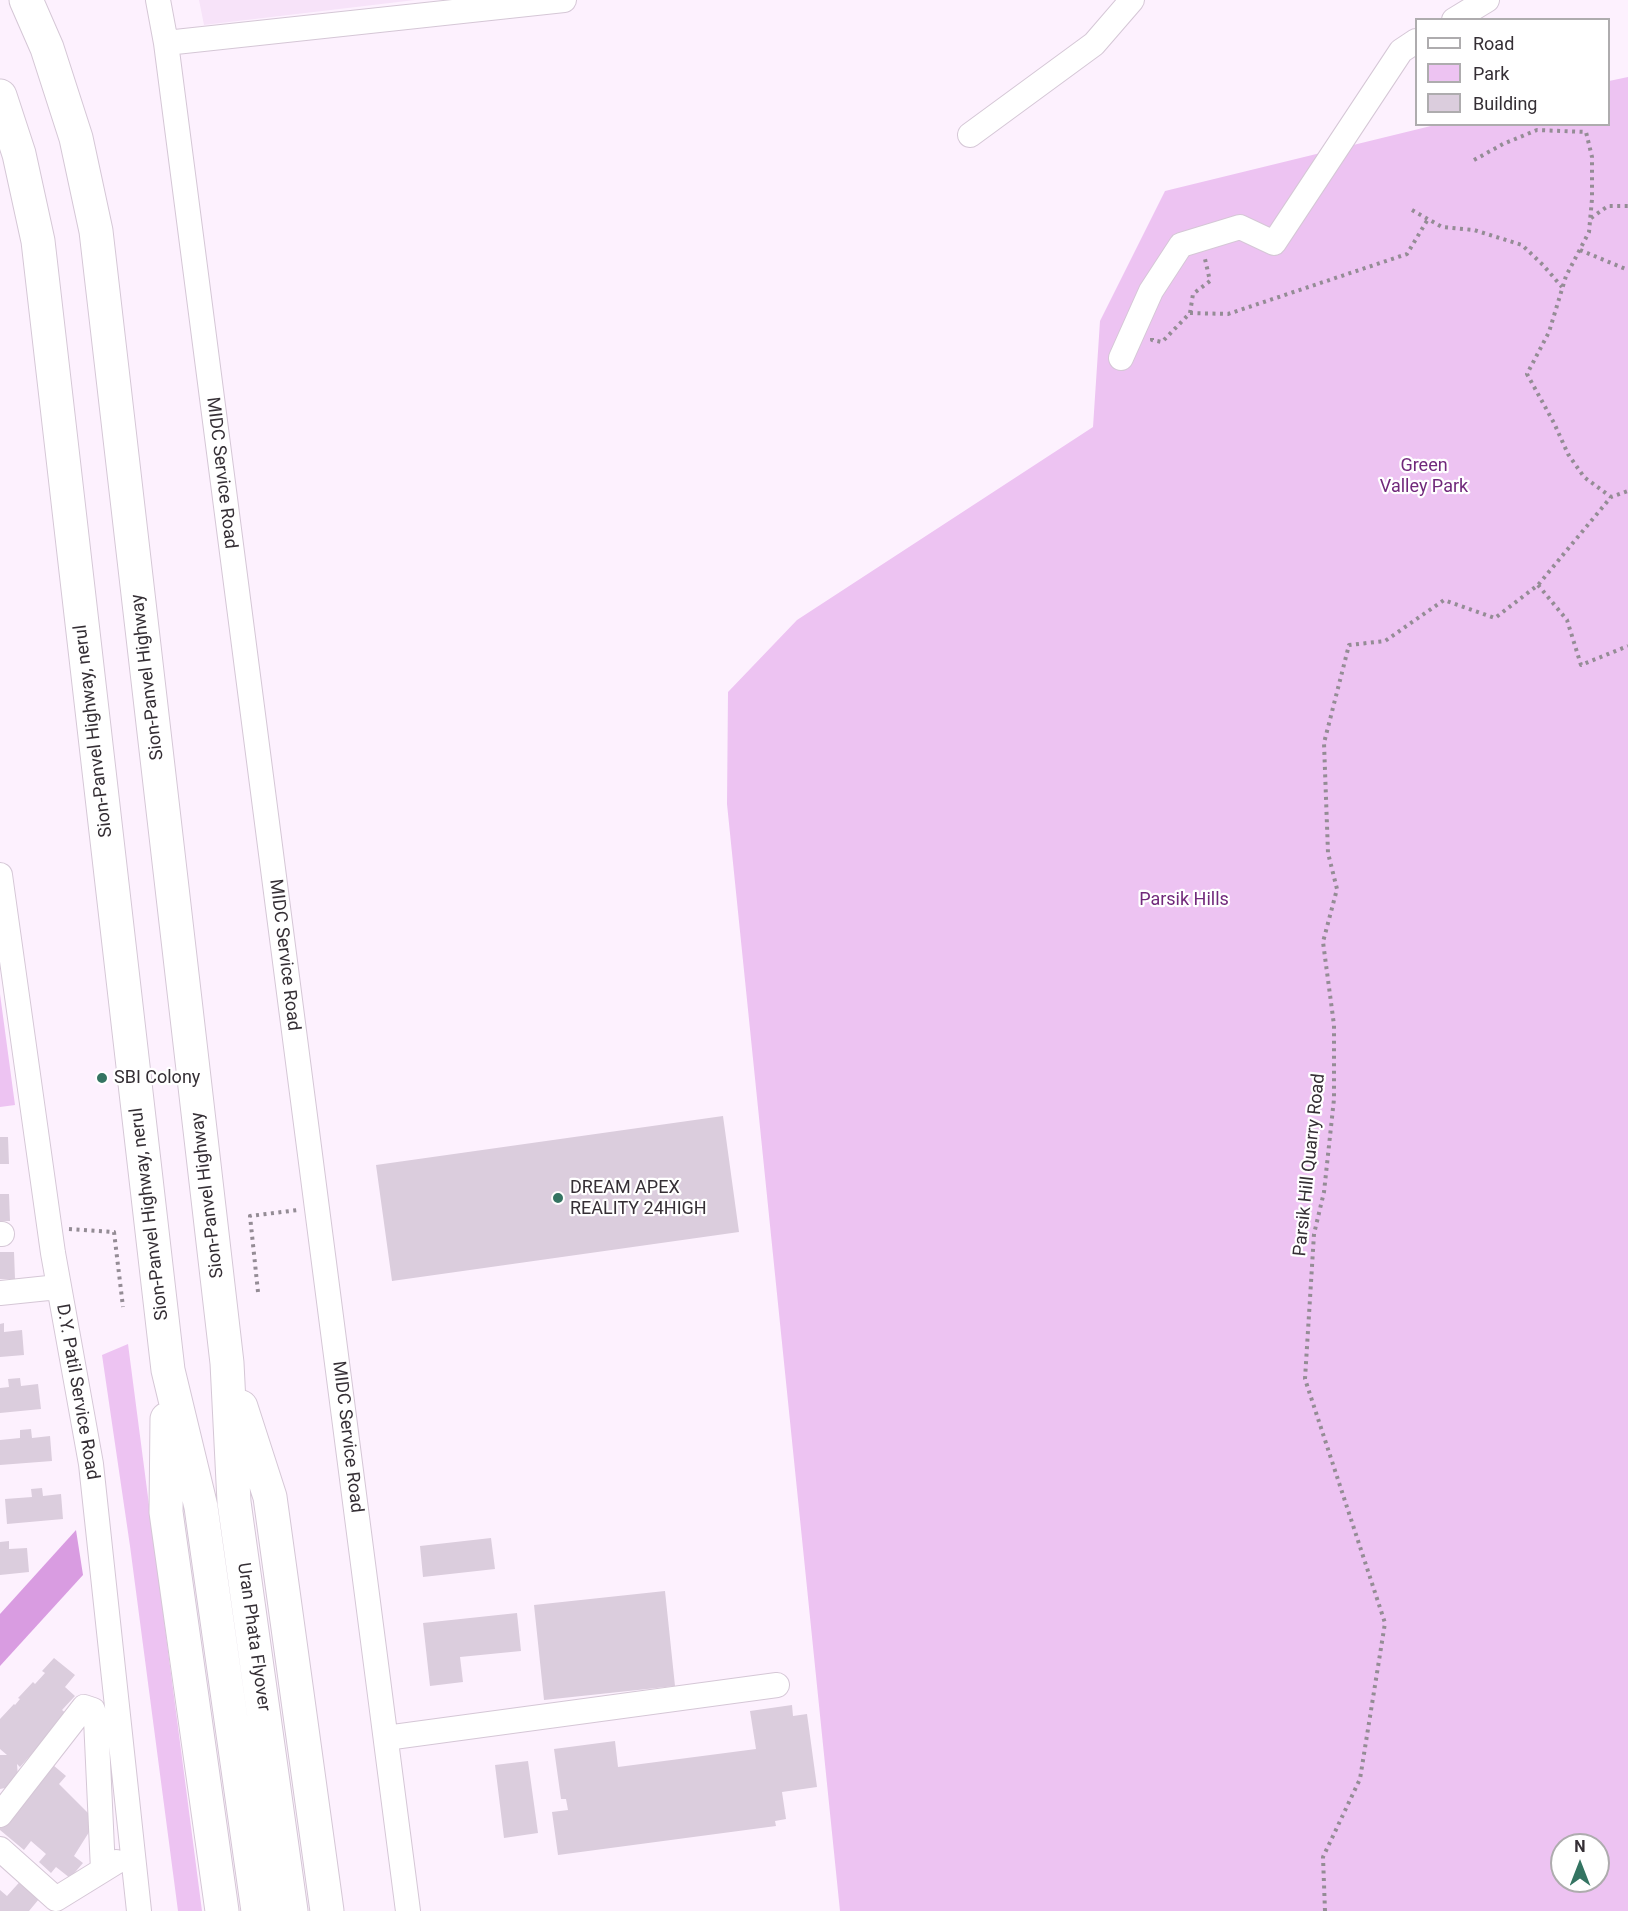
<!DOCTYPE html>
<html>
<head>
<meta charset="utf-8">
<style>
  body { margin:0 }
  #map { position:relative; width:1628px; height:1911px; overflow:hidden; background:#fdf1fe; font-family:Roboto,sans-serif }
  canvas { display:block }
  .legend { position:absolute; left:1415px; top:18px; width:195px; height:108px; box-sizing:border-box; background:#fff; border:2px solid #aeacae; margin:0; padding:8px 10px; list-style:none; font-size:18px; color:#352f35 }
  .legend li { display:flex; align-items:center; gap:12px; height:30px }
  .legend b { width:30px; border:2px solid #aeacae }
  .north { position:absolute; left:1550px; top:1833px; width:60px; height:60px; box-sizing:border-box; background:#fff; border:2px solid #aeacae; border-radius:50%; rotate:0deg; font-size:16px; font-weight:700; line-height:24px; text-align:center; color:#352f35 }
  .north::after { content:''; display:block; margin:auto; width:21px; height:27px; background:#347462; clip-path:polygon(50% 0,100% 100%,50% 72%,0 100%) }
</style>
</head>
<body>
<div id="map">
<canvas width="1628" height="1911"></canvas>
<ul class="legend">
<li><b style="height:8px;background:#fff"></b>Road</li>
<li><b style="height:16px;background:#edc3f2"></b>Park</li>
<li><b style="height:16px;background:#dbcddd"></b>Building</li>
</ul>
<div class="north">N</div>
</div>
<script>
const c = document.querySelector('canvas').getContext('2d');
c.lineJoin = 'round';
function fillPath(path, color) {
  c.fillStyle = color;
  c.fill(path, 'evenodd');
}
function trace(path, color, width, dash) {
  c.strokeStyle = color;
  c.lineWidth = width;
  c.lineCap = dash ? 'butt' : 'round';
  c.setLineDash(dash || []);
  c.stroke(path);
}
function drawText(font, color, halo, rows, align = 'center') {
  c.font = font + ' Roboto,sans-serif';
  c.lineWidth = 4.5;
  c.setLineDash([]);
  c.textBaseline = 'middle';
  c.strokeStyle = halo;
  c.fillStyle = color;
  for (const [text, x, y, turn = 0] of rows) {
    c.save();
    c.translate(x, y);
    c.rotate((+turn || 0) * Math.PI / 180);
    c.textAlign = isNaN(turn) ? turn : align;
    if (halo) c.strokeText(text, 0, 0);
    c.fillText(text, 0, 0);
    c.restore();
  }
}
fillPath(new Path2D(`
  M199 0H415L204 25Z`), '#f7e3f9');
fillPath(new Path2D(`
  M1628 77V1911H840L727 804 728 692 797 620 1093 427 1100 321 1165 191 1435 125 1608 124 1609 81ZM1562 1845H1598V1881H1562Z
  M0 994 15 1105 0 1107Z
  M128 1344 202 1911H178L130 1546 102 1355Z`), '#edc3f2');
fillPath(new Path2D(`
  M76 1530 83 1575 0 1666V1614Z`), '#d99ce1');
fillPath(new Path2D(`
  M723 1116 739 1232 392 1281 376 1165Z
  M0 1137H8L9 1164H0Z
  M0 1194H9L10 1221H0Z
  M0 1252H14L15 1279H0Z
  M4 1323V1332L22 1330 24 1355 0 1357V1324Z
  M20 1378 21 1386 38 1384 41 1409 0 1413V1388L9 1387 8 1379Z
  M31 1429 32 1438 50 1436 52 1461 0 1465V1440L20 1438V1430Z
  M42 1488 43 1496 61 1494 63 1519 7 1524 5 1499 32 1497 31 1489Z
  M491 1538 495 1569 423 1577 420 1546Z
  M9 1541V1549L27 1548 29 1572 0 1575V1542Z
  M665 1591 675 1686 544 1700 534 1605Z
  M517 1613 521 1651 460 1657 463 1682 430 1686 423 1623Z
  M54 1658 75 1675 65 1687 75 1696 62 1710 67 1714 20 1767 17 1764 18 1777 10 1787 0 1789V1755H7L0 1749V1719L14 1704 15 1705 20 1699 18 1698 33 1682 35 1684 45 1673 42 1671Z
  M792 1705 793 1716 807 1714 817 1787 782 1792 786 1819 775 1821 776 1826 558 1855 552 1812 568 1810 566 1799H561L554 1749 615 1741 618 1767 756 1749 750 1711Z
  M528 1761 538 1833 504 1838 495 1765Z
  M53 1765 66 1776 59 1784 96 1821 74 1856 83 1863 70 1878 56 1867 51 1873 39 1862 46 1854 31 1841 24 1850 0 1830V1827Z
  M25 1876 44 1893 29 1911H0V1890L7 1896Z`), '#dbcddd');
const minor = new Path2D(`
  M158 0 166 43 408 1911
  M1454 20 1487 0
  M166 43 564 0
  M970 135 1094 44 1132 0
  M1121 358 1151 291 1181 245 1240 227 1274 243 1401 51 1416 41
  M0 875 53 1253 91 1464 139 1911
  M0 1234H2
  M0 1293 58 1287
  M386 1738 777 1685
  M0 1815 84 1707 93 1710 96 1719 103 1870
  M0 1849 56 1899 116 1862`);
const highway = new Path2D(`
  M26 0 47 48 76 138 96 231 227 1363 234 1502 291 1911
  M0 96 19 154 38 241 168 1370 201 1507 258 1911
  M241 1407 270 1497 327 1911
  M167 1419 166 1512 222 1911`);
trace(minor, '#d5c7d6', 26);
trace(highway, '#d5c7d6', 35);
trace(new Path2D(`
  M1474 160 1503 144 1537 130 1586 132 1592 157V199L1589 232 1566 276 1549 332 1527 374 1554 423 1568 454 1584 477 1611 497
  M1412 210 1442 227 1474 230 1522 245 1543 265 1562 287
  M1591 218 1608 206H1628
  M1580 250 1628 270
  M1190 313 1193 294 1210 281 1205 259
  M1152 338V340L1162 342 1190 313 1228 314 1407 254 1428 219
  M1538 585 1567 620 1581 665 1628 646
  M69 1229 114 1232 123 1307
  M258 1292 250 1216 298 1210
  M1325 1911 1323 1857 1360 1779 1385 1623 1305 1379 1314 1234 1324 1192 1334 1099V1025L1323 942 1337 889 1328 853 1324 743 1349 645 1385 641 1444 600 1495 618 1538 585 1611 497 1628 491`), '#948c95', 4, [3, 4.5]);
trace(minor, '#fff', 24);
trace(highway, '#fff', 33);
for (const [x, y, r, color] of [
  [102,1078,6,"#347462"],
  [558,1198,6,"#347462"]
]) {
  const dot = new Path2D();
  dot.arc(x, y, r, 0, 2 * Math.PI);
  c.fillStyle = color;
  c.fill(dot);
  trace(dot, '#fff', 2);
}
drawText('18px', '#71297b', '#fff', [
  ["Green",1424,466],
  ["Valley Park",1424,487],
  ["Parsik Hills",1184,900]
]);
drawText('18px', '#352f35', '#fff', [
  ["MIDC Service Road",221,473,83],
  ["Sion-Panvel Highway",148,677,-97],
  ["Sion-Panvel Highway, nerul",94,731,-97],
  ["MIDC Service Road",284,955,83],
  ["Parsik Hill Quarry Road",1310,1165,-84],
  ["Sion-Panvel Highway",208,1195,-97],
  ["Sion-Panvel Highway, nerul",150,1214,-97],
  ["D.Y. Patil Service Road",77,1392,80],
  ["MIDC Service Road",347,1437,83],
  ["Uran Phata Flyover",253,1637,82]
]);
drawText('18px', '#352f35', '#fff', [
  ["SBI Colony",114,1078],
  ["DREAM APEX",570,1188],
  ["REALITY 24HIGH",570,1209]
], 'left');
</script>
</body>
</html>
